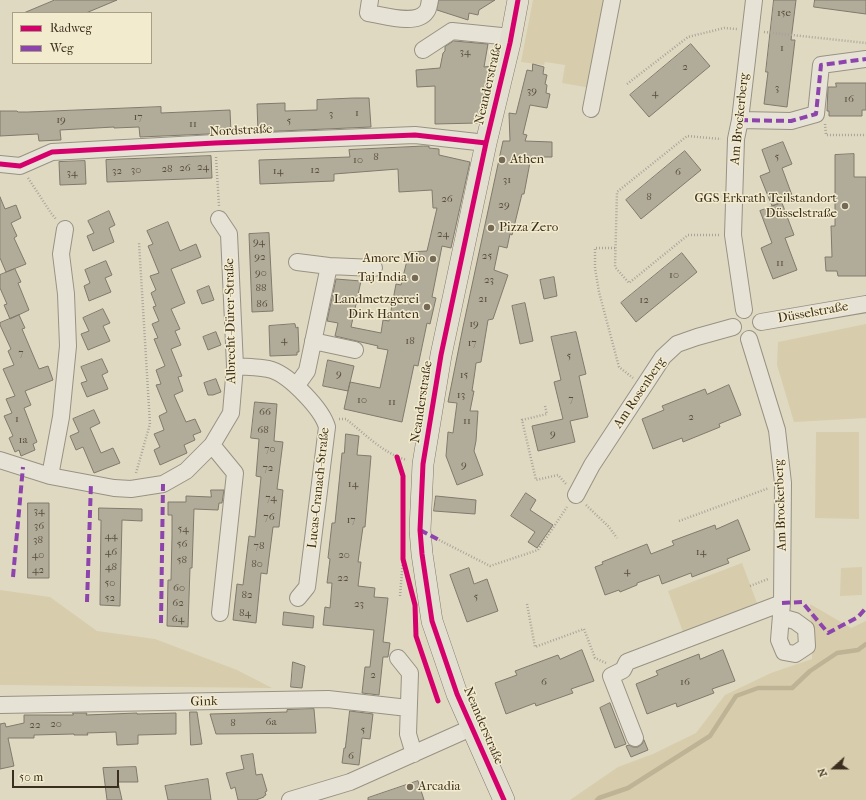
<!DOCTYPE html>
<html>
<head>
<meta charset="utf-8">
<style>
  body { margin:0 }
  #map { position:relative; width:866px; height:800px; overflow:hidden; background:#e0d9c1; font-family:"IM FELL French Canon",serif }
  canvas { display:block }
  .legend { position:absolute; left:12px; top:12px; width:140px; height:52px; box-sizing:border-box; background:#f3ebce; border:1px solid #a99f88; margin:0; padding:5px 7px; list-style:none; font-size:12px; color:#3b2e1e }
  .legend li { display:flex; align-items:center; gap:8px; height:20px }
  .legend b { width:20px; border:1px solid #a99f88 }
  .north { position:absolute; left:814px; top:748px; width:40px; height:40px; -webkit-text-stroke:3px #f3ebce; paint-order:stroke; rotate:249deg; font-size:11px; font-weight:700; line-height:16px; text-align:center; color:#3b2e1e }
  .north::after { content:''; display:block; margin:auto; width:14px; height:18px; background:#3b2e1e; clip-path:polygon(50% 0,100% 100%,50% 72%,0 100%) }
  .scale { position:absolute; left:12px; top:770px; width:107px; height:18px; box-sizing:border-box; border:2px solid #3b2e1e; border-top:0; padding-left:5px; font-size:12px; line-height:14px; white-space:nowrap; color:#3b2e1e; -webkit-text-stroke:3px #f3ebce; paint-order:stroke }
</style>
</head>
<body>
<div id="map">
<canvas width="866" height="800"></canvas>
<ul class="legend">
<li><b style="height:5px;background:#d6006c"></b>Radweg</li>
<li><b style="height:5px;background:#8e44ad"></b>Weg</li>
</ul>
<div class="north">N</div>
<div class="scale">50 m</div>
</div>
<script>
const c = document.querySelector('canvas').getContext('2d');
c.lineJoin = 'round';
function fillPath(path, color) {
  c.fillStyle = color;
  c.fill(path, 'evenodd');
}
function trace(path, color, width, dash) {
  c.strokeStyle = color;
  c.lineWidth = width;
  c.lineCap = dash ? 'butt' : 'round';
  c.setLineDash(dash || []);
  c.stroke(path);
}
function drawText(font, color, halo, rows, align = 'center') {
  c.font = font + ' "IM FELL French Canon",serif';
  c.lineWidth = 3;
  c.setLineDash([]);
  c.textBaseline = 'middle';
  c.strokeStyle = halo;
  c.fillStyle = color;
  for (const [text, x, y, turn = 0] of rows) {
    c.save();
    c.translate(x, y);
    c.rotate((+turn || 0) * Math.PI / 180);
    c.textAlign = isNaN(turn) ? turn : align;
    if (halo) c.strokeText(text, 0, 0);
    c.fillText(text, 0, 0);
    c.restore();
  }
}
fillPath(new Path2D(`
  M533 0H608L591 88 562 83 565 65 545 62 544 65 521 62Z
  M866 324V418L794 422 777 365 778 342Z
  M816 432H859V519L815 518Z
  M742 563 757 603 683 632 668 591Z
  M862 567V595L840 596 841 568Z
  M0 590 50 597 97 631 155 639 237 670 272 688 0 685Z
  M810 604 851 628 866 621V800H570L618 767 653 754 696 733 725 695 771 673 812 659Z`), '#d7ccac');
trace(new Path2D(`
  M597 800 599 798 628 788 710 736 736 696 758 688H792L810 671 837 653 858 650 866 644`), '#beb394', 4.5);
const building = new Path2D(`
  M55 0H117L86 13H24Z
  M439 0H495L479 10 478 15 469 13 468 20 437 10Z
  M774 0H796L791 40H795L787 107 764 104 768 72H766Z
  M815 0H866V14L814 7Z
  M454 41 488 44 484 67 492 66 478 123 435 124V86L417 87 416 70 440 68 443 53 445 51V47Z
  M691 44 710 66 649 117 630 95Z
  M533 64 544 67 543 74 547 75 545 84 547 85 546 93 550 94 547 108 530 105 523 134 527 135 525 141 552 142V157H531L524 194H522L512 235 510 234 507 248 499 246 494 270 508 275 493 319 488 320 481 362 476 363 475 371 472 391H474L470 411H478L476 441 474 451 483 475 457 485 446 456 448 432 453 433 457 403 448 402 463 327 503 141H510L509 113 516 114 527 70 532 71Z
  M836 83H866V110H862V116H829V111H827L828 87H836Z
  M354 98H369L371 127 258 132 257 104 285 103V111L317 110V100Z
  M161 107V113L230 110 231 133 140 137 139 127 114 128V127L60 130 61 140 39 141 38 134 0 136V111H17L18 112H27Z
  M783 142 792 164 782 168 793 198 772 206 760 176 770 172 762 150Z
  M424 146H429V148L439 149V155L470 162 451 248 442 246 432 297 436 298 430 324 427 323 418 366 414 365 402 422 344 409 350 382 380 388 388 350 377 348 378 346 335 336 338 323 327 321 336 279 361 281 351 327 381 333 383 320 389 321 396 284 401 285 409 252 427 251 437 208H433L432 190 399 192 398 169 334 174V181L260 184 259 160 350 157 349 150Z
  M685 151 701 170 641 219 626 200Z
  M854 154V177H866V276H838L837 271H826L825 257H832L831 226H835V155Z
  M211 156 212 178 107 182 106 160Z
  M85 161 86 184 60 185 59 162Z
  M0 197 5 209 16 205 21 218 11 223 17 236 14 238 26 264 6 272 0 258Z
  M782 203 794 235 785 238 797 270 773 279 761 248 772 243 760 211Z
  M109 211 115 225 109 228 114 242 93 251 87 236 94 233 88 221Z
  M168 222 180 251 196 244 201 257 171 269 185 303 171 309 180 329 175 331 181 345 171 349 182 376 178 377 183 391 174 395 186 422 195 419 201 432 193 435 195 440 184 445 187 453 160 465 154 450 160 447 154 434 164 430 159 416 167 412 156 385 161 384 156 370 165 366 154 339 158 338 152 324 159 321 153 307 156 306 151 293 156 290 150 276 159 273 148 246 153 244 147 231Z
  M269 233 273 311 252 312 249 234Z
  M682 253 697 272 636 322 621 303Z
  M106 261 112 275 105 278 111 292 89 301 84 286 90 283 85 270Z
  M15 269 21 282 18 283 29 310 10 319 4 305 7 304 0 288V275Z
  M554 277 557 296 544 299 540 280Z
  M209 286 214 300 202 304 197 291Z
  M525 303 533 341 520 344 512 306Z
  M103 309 110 323 103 326 110 341 88 350 81 334 89 331 83 318Z
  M19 315 25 328 22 329 39 369 48 366 53 380 25 391 31 405 24 408 37 442 33 444 35 450 21 456 19 450 15 452 9 438 13 436 4 416 12 413 6 399 15 396 3 369 14 365 8 351 11 349 0 325V323Z
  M295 324 296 328 298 327 299 352H297V355L270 356 269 326Z
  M216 332 221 345 208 350 203 337Z
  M576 332 586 374 579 376 588 417 570 421 575 442 538 451 532 426 563 419 554 382 561 380 551 337Z
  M102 359 108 372 102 375 108 389 87 397 81 383 87 381 81 367Z
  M328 360 354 366 348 391 323 386Z
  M216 379 221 392 213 395H208L204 383Z
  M729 385 741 415 719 424 720 427 683 442 682 438 653 449 642 419 664 410 662 406 705 389 707 394Z
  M255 402 277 404 274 441 283 442 277 489 283 490 279 527H273L267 574 261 573 256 623 233 620 237 584 243 585 249 536 255 537 261 477 256 476 259 439 251 438Z
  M94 410 100 423 90 428 101 453 113 448 120 463 94 473 83 447 76 450 70 436 79 432 73 419Z
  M346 434 359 436 357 455 371 456 365 527H363L358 562H361L358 586 375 588 374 597 388 598 383 642 390 643 388 657H383L379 695 362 693 365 667H370L374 630 323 625 325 607 330 608 332 583H327L330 559 328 558 332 523H335L342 453H344Z
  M211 490H224L222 503H219L218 510 194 509 192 568H190L188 627 167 626 168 580H171L172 536V515H168V502H186V496L211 497Z
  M526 493 536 500 530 510 553 525 537 548 528 542 535 532 511 516Z
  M436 496 476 500 475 514 434 511Z
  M28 503H49V578H28Z
  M99 508 142 509V521L122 520 120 606 100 605 101 520H99Z
  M738 520 750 550 727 559 729 563 692 577 691 573 662 584 659 575 637 583V585L620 592 619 590 605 595 595 567 603 564 602 562 647 544 651 554 674 545 672 541 715 525 716 529Z
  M469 568 474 584 487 579 498 611 467 622 450 575Z
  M284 612 314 616 313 628 283 625Z
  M582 650 594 681 571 689 573 693 536 706 535 703 506 714 495 683 517 675 515 671 558 655 560 659Z
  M723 650 735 681 712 689 714 693 677 707 676 703 647 714 636 684 658 675 656 671 699 654 700 659Z
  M293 662 305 666 302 688 291 687Z
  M610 703 626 744 615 748 600 708Z
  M314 709 316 733 216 734 210 714 287 712V710Z
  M350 711 373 714 370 739 362 738 359 765 342 763 344 748H345Z
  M190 712H197L202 744 191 745Z
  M73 713H87L86 715 137 713V714L176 713V734L138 735V744L117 745 116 732 87 733 88 735H74V734L34 735V738H8L14 766 0 769V724L5 723 6 727 24 723V715H73Z
  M644 740 648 750 631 757 626 746 629 745 633 747H638L642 744Z
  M253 754 256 775 262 774 267 791 265 792 266 795 264 796V797L256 800H238L235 787 231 789 226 773 244 769 241 756Z
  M136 767 138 782H118L122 800H107L103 768Z
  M208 779 211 800H168L165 786Z
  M418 781 424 800H368V798Z`);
fillPath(building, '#b1ab9a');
trace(building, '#807a6c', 1);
const minor = new Path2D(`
  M370 0 368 13C383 15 416 26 426 12 429 9 429 4 430 0
  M423 50 452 31 511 37
  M591 109 612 0
  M740 120 791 121 816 114 821 65 866 59
  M0 164 20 166 52 152 215 143 415 135 486 143
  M297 262 329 266 374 268
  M744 310 733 235 736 139 740 120 754 0
  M761 322 866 304
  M749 339 777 430 783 483 782 603 779 640 784 652 795 654 807 646 806 629 795 621 781 617
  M313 341 355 350
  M235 366C244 367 264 367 272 370 290 376 322 409 327 427L307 587 298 598
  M297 385 307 371 329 266
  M212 445 235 473 220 613
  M0 460 50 476 114 488 131 489 163 484 186 471 212 445 231 413 235 366 229 234 219 219
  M50 476 61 417 68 346 66 294 61 254 65 229
  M576 495 592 465 663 357 677 344 697 337 733 327
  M398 658 410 673 408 734 414 754
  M0 705 328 699 408 708
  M635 738 611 676 623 670 627 662 782 603
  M290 800 350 782 471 728`);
const major = new Path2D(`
  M504 800 457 694 432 621 422 554 420 530 423 464 441 355 486 143 510 43 518 0`);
trace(minor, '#979283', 18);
trace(major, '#807a6c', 22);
trace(new Path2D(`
  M764 32 866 43
  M627 84 688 37 724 28 737 29
  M825 124 826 135H866
  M216 157 219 206
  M28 178 51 213 56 219
  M719 235H688L629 283 615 267 617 192 687 136 721 139
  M615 248H595V268L599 292 619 367 633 378
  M545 406 547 414 522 420 536 480 558 475 566 484
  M339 419H346C365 434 384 454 407 460
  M136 473 150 424 139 242
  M586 505 609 527 617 538
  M679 521 769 488
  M439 540 490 566 538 550 567 507
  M750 586 768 579
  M400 596 403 559
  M527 604 535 647 584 629 595 658 606 663`), '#a8a49a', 2.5, [1, 2]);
trace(minor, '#e6e2d6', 16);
trace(major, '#e2ded0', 21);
trace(new Path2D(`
  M740 120 791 121 816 114 821 65 866 59
  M420 530 439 540
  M13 577 23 467
  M87 602 91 483
  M782 603 802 602 828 633 858 617 866 608
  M161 623 163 484`), '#8e44ad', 4, [8, 4]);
trace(new Path2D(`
  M0 164 20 166 52 152 215 143 415 135 486 143
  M397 457 403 476V559L415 605 416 636 438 701
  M504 800 457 694 432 621 422 554 420 530 423 464 441 355 486 143 510 43 518 0`), '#d6006c', 5);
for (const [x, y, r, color] of [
  [502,160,4,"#756a57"],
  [845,206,4,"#756a57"],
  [491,228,4,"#756a57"],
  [433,259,4,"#756a57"],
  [415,278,4,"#756a57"],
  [427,307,4,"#756a57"],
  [410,787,4,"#756a57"]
]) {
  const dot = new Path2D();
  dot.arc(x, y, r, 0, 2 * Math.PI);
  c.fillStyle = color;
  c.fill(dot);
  trace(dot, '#f3ebce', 1.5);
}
drawText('11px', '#584d3d', null, [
  ["15e",784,13],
  ["1",782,48],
  ["34",465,52],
  ["2",685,67],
  ["3",777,88],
  ["39",532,91],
  ["4",655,93],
  ["16",849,99],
  ["1",357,113],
  ["3",331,114],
  ["17",138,117],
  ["19",61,120],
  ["5",289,121],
  ["11",193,124],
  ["8",376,157],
  ["5",777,157],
  ["10",358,160],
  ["24",203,167],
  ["26",185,168],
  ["28",167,169],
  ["30",136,170],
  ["12",315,170],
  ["32",117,171],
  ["14",278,171],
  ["6",678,172],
  ["34",72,173],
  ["31",507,180],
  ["8",649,197],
  ["26",447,199],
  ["29",504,205],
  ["24",443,234],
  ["94",259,242],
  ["25",487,256],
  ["92",260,257],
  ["11",780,263],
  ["90",261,273],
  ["10",674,275],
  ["23",489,280],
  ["88",261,288],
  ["21",483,299],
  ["12",644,300],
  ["86",262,304],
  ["19",474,324],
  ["4",284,340],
  ["18",410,341],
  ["17",472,343],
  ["7",21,353],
  ["5",569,356],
  ["9",339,374],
  ["15",464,375],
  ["13",461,395],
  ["7",571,399],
  ["10",362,400],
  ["11",392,402],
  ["66",265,412],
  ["2",691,417],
  ["1",17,419],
  ["11",467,421],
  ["68",263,430],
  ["9",553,434],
  ["1a",23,440],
  ["70",270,449],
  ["9",464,465],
  ["72",268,468],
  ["14",353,484],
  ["74",271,498],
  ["34",39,511],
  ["76",269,517],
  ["17",351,520],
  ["36",39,526],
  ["54",183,529],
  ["44",111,536],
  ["38",38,540],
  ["56",182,544],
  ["78",259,546],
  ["46",111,552],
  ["14",701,552],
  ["40",38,555],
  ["20",344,555],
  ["58",182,560],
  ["80",257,564],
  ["48",111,567],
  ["42",38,570],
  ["4",627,571],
  ["22",343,578],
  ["50",110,583],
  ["60",179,588],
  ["82",247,595],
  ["5",476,597],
  ["52",110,598],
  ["62",178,603],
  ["23",359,604],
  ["84",245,613],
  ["64",178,619],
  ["2",373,675],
  ["6",544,682],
  ["16",685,682],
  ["6a",271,722],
  ["8",233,723],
  ["20",56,724],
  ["22",35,725],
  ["5",363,730],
  ["6",351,756]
]);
drawText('13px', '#3b2e1e', '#f3ebce', [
  ["Neanderstraße",489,84,-77],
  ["Am Brockerberg",740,119,-84],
  ["Nordstraße",241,131,-3],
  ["Düsselstraße",813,313,-10],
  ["Albrecht-Dürer-Straße",231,321,-91],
  ["Am Rosenberg",640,393,-56],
  ["Neanderstraße",422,402,-81],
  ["Lucas-Cranach-Straße",319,488,-84],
  ["Am Brockerberg",781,505,-92],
  ["Gink",204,702,-1],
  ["Neanderstraße",483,726,67]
]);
drawText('13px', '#3b2e1e', '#f3ebce', [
  ["Athen",510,160,"left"],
  ["GGS Erkrath Teilstandort",837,199],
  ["Düsselstraße",837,214],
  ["Pizza Zero",499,228,"left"],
  ["Amore Mio",425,259],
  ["Taj India",407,278],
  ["Landmetzgerei",419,300],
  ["Dirk Hanten",419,315],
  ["Arcadia",418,787,"left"]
], 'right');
</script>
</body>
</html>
